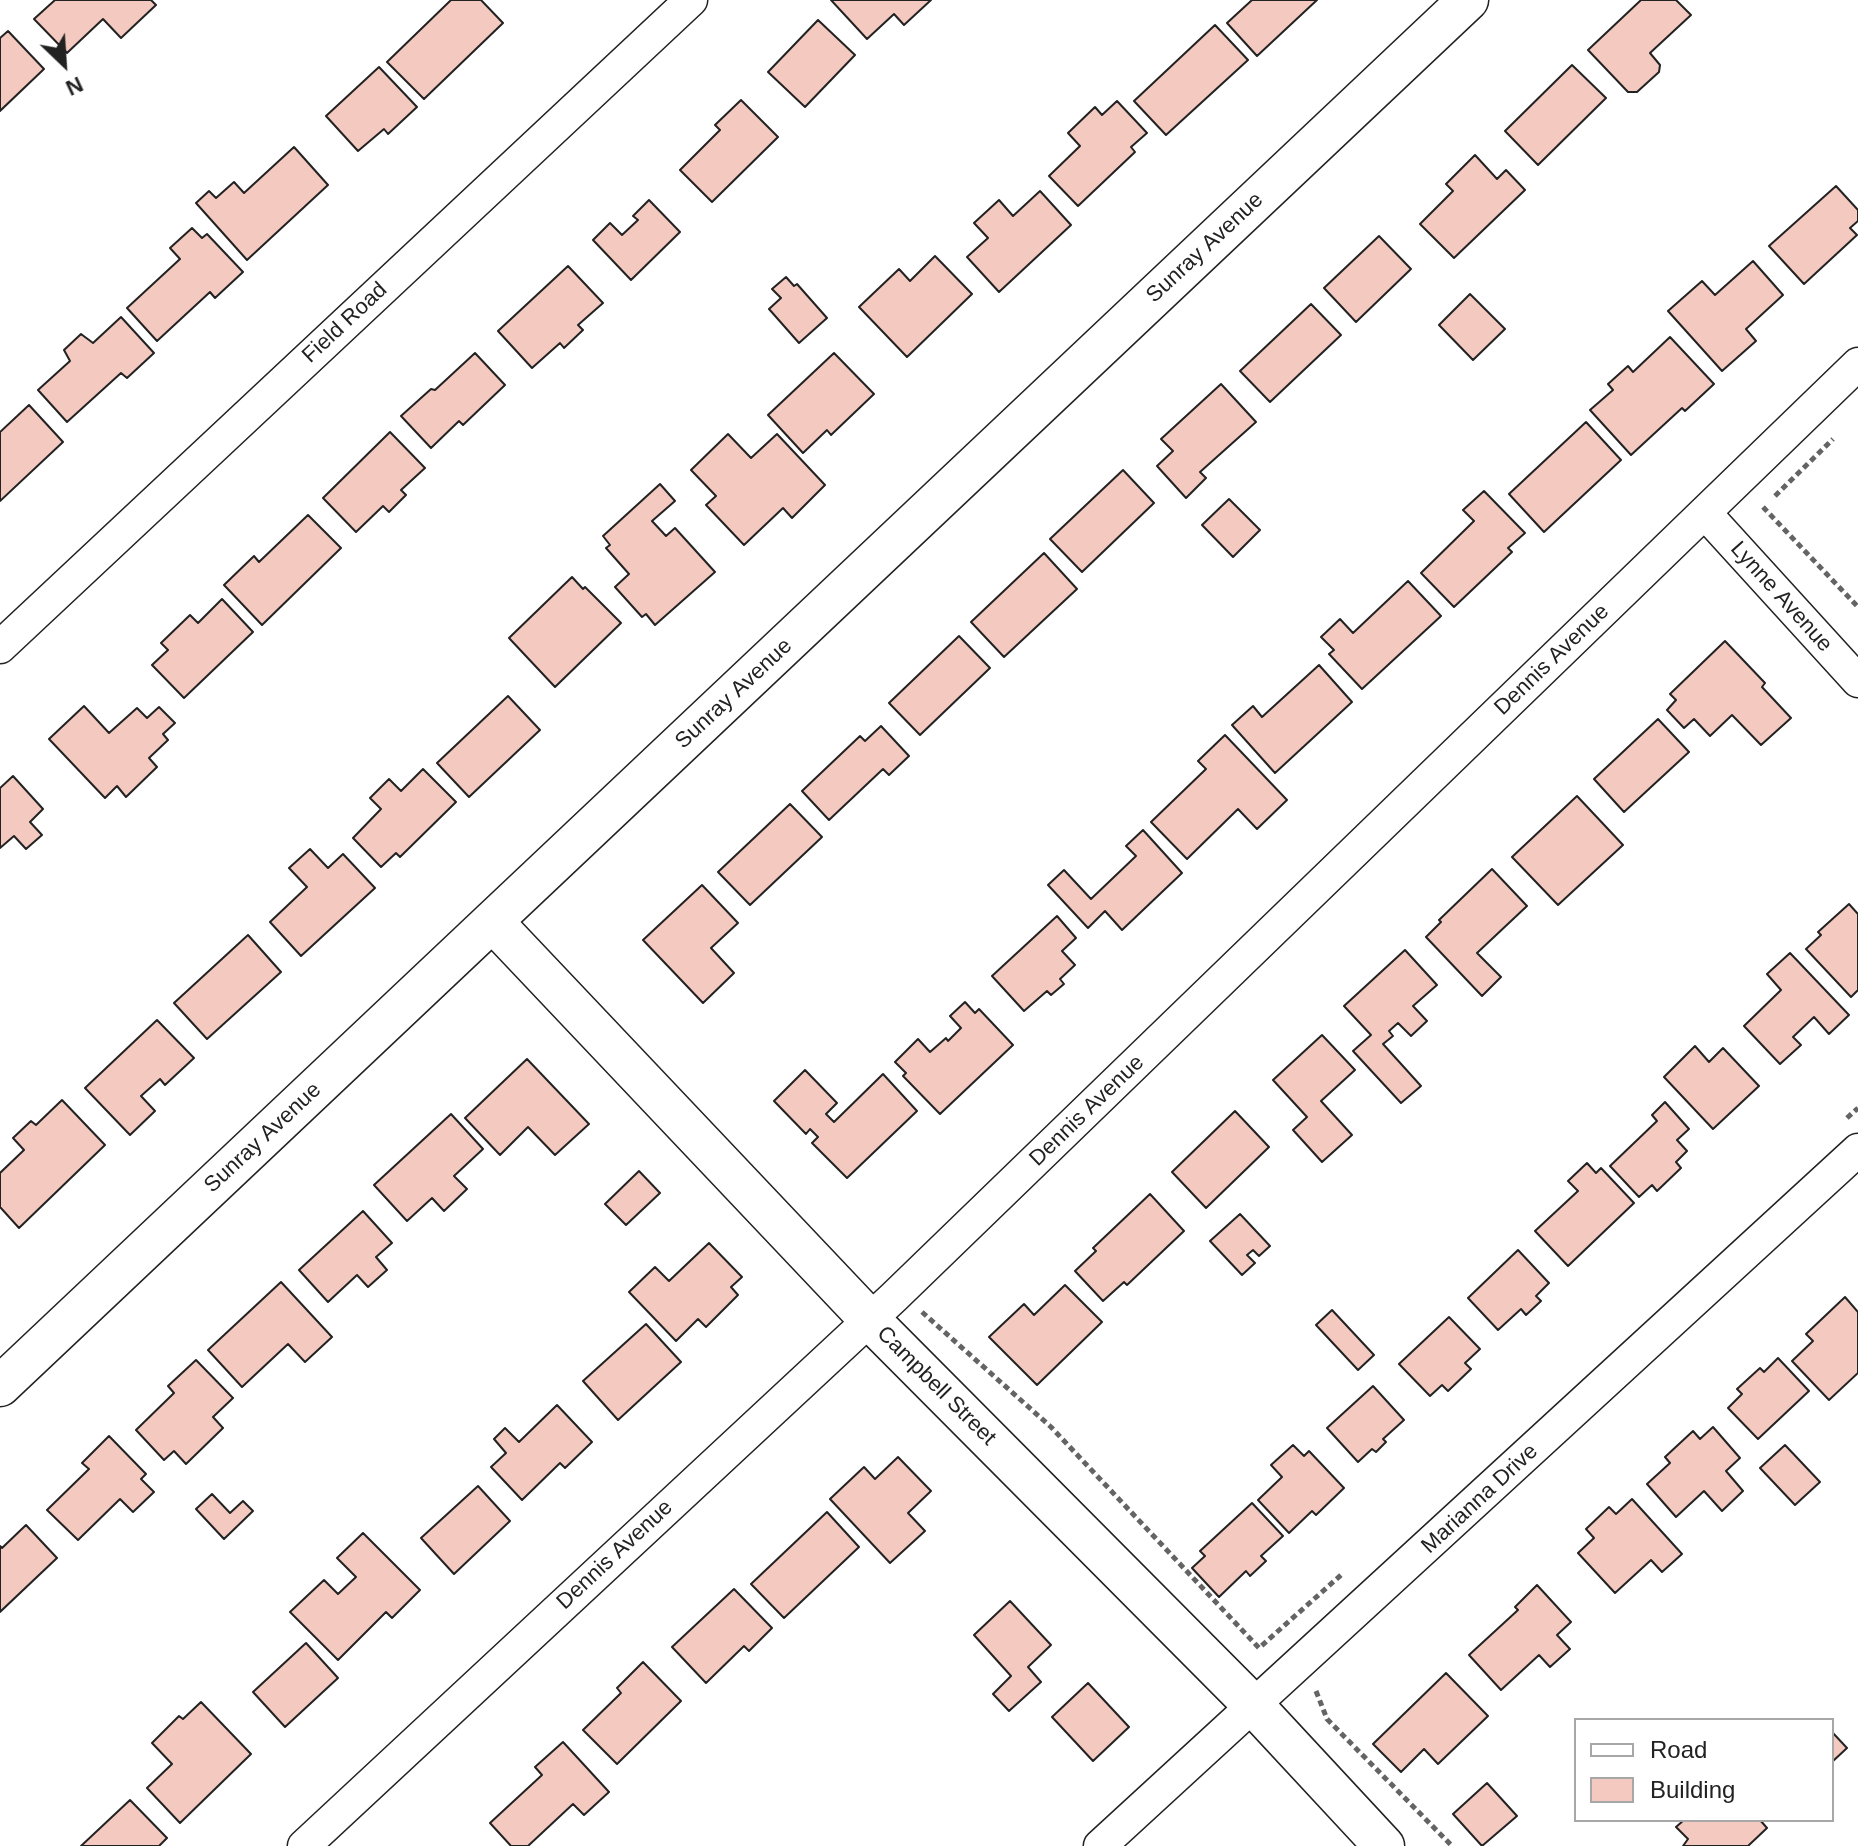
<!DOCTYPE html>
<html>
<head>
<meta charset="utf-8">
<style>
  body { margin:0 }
  #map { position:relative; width:1858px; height:1846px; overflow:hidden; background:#fff; font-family:Arial,sans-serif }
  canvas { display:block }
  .legend { position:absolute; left:1574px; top:1718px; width:260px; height:104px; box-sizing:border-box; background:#fff; border:2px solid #a7a7a7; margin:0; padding:10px 14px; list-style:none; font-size:24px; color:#222 }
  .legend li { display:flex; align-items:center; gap:16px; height:40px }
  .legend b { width:40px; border:2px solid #a7a7a7 }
  .north { position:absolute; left:24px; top:24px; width:80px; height:80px; -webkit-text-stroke:6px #fff; paint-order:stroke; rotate:155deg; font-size:22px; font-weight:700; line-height:32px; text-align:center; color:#222 }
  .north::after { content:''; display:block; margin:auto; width:28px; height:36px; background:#222; clip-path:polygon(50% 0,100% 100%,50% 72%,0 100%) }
</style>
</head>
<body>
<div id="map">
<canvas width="1858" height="1846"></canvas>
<ul class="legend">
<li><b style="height:10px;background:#fff"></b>Road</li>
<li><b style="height:22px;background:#f3c9c0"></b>Building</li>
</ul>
<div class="north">N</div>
</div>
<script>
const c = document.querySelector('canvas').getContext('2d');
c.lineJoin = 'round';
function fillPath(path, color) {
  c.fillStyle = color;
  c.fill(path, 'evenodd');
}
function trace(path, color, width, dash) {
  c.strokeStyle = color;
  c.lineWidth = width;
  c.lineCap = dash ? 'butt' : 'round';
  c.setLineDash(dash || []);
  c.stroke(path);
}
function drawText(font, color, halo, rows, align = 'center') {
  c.font = font + ' Arial,sans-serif';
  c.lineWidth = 6;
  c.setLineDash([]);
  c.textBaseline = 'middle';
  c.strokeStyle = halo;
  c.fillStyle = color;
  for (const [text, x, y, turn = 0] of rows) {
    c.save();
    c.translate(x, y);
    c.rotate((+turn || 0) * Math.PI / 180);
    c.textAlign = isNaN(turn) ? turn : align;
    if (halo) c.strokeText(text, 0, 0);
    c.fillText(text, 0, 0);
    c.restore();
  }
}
const building = new Path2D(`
  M55 0H151L156 5 121 38 103 19 67 53 34 19Z
  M451 0H481L503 23 424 99 387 62Z
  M831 0H931L904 25 894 14 867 39Z
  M1252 0H1317L1257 56 1227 23Z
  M1641 0H1676L1691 15 1650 53 1660 65 1659 72 1637 92H1628L1588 50Z
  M818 20 855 55 805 107 768 72Z
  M1215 25 1248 60 1166 135 1134 101Z
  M8 31 44 69 0 111V38Z
  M1572 65 1606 98 1538 165 1505 131Z
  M379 67 417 107 388 134 384 129 358 151 326 116Z
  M741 100 778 137 712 202 680 170 720 130 715 125Z
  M1117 101 1147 133 1131 147 1135 152 1078 206 1049 176 1080 146 1068 133 1095 107 1102 115Z
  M294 147 328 185 247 260 196 203 209 191 216 198 234 182 244 193Z
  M1475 155 1497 179 1506 170 1525 190 1454 258 1420 224 1453 191 1446 184Z
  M1836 186 1858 210V221L1850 228 1857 235 1804 284 1769 246Z
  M1040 191 1071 225 999 292 967 257 988 238 974 223 999 200 1013 216Z
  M649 200 680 232 631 280 593 240 610 223 622 235 638 220 633 216Z
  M192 228 202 238 207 234 243 272 215 298 210 292 157 341 127 308 180 259 170 248Z
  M1379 236 1411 269 1356 322 1324 288Z
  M935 256 972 294 907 357 859 307 899 269 910 281Z
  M1753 261 1783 295 1746 329 1756 341 1722 371 1668 311 1702 281 1715 295Z
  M568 266 603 303 578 325 583 330 564 348 560 343 532 368 498 331Z
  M786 277 794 286 797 284 827 318 799 343 769 309 781 298 772 289Z
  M1470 294 1505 329 1473 360 1439 325Z
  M1311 304 1341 335 1270 402 1240 371Z
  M121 317 154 353 127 378 121 373 67 422 38 390 70 361 64 350 81 334 93 343Z
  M1670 337 1714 384 1685 411 1682 408 1631 455 1590 410 1613 390 1608 384 1628 366 1633 372Z
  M475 353 505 385 463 425 459 421 431 448 401 416 431 389 435 390Z
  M834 353 874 394 831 435 827 430 803 453 768 415Z
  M1221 384 1256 422 1200 472 1206 478 1186 498 1157 466 1173 451 1161 439Z
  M29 405 63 442 0 501V432Z
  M1586 422 1621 460 1544 532 1509 494Z
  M390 432 425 468 401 490 406 495 389 512 383 506 356 532 323 498Z
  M728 434 751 458 777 434 825 485 792 518 783 508 744 545 706 505 716 496 691 470Z
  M1123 470 1154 503 1082 572 1050 539Z
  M660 484 675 501 652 521 666 536 675 528 715 572 655 625 646 614 642 617 615 587 629 574 606 548 610 545 603 536Z
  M1484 491 1525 533 1508 548 1512 552 1454 607 1421 573 1474 521 1463 510Z
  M1229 499 1260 530 1233 557 1202 525Z
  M308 515 341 548 262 625 224 585 254 556 259 562Z
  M1044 553 1077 589 1004 657 971 622Z
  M572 577 583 589 585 587 621 623 555 687 509 638Z
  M1408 581 1441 616 1362 689 1329 654 1334 650 1321 637 1340 619 1353 633Z
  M222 599 253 632 184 698 152 665 168 650 161 643 190 615 198 623Z
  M959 636 990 668 920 735 889 703Z
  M1725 641 1765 683 1762 687 1791 718 1761 745 1732 715 1710 736 1694 719 1684 728 1667 710 1676 700 1670 694Z
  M1319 665 1352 702 1275 773 1232 725 1253 706 1262 717Z
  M508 696 540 730 469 797 437 763Z
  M84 706 109 733 137 708 147 718 159 707 175 723 163 734 168 740 149 758 157 767 126 797 117 786 105 798 49 739Z
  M1658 719 1689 752 1624 812 1594 779Z
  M881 726 909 756 889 775 883 769 829 820 802 791 860 736 865 741Z
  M1225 735 1287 800 1257 829 1238 809 1187 859 1151 822 1206 769 1198 761Z
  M423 769 456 802 400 857 396 853 381 867 353 838 381 809 370 798 389 779 401 791Z
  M13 776 43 809 30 822 42 835 26 849 14 836 0 848V788Z
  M1577 796 1623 845 1558 905 1512 857Z
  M790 804 822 837 750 905 718 872Z
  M1143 830 1182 873 1122 930 1105 911 1088 928 1048 885 1064 870 1091 899 1136 856 1126 846Z
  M310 849 328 868 343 854 375 888 301 956 270 922 307 887 289 868Z
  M1492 869 1527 906 1477 953 1501 977 1482 996 1426 937 1441 922 1439 920Z
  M702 885 738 923 711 948 734 973 703 1003 643 940Z
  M1849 904 1858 914V990L1851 997 1806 949 1821 935 1818 932Z
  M1057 916 1076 938 1062 951 1075 965 1060 979 1064 984 1051 995 1047 991 1024 1011 992 976Z
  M248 935 281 972 207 1039 174 1003Z
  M1405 950 1437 985 1413 1006 1427 1021 1411 1036 1398 1023 1389 1031 1393 1036 1383 1044 1421 1086 1401 1103 1353 1051 1371 1035 1344 1006Z
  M1790 953 1849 1015 1829 1034 1814 1017 1793 1037 1801 1045 1780 1064 1744 1026 1781 990 1767 974Z
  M965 1002 975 1013 979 1009 1013 1045 940 1114 903 1076 906 1073 895 1062 918 1039 930 1052 946 1038 948 1041 961 1028 950 1016Z
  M157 1020 194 1058 165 1085 160 1079 141 1096 155 1111 130 1135 85 1088Z
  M1322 1035 1355 1070 1321 1101 1352 1135 1322 1162 1293 1130 1307 1117 1273 1080Z
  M1695 1046 1709 1062 1723 1048 1759 1086 1713 1129 1664 1077Z
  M527 1059 589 1124 555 1155 528 1127 500 1155 465 1118Z
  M805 1070 837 1103 826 1114 834 1122 883 1074 917 1111 847 1178 812 1143 818 1137 810 1129 806 1134 774 1101Z
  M62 1100 105 1145 19 1228 0 1207V1173L24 1150 13 1138 31 1121 36 1125Z
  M1665 1102 1689 1129 1677 1140 1687 1151 1676 1162 1681 1168 1657 1191 1652 1185 1639 1197 1610 1166 1657 1121 1652 1115Z
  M1235 1111 1269 1147 1206 1208 1172 1172Z
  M451 1114 483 1149 454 1176 467 1189 444 1211 432 1198 407 1221 374 1185Z
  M1587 1163 1596 1173 1601 1168 1634 1203 1568 1266 1535 1231 1578 1191 1568 1181Z
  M639 1171 660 1193 626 1225 605 1204Z
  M1150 1194 1184 1231 1127 1285 1124 1282 1103 1301 1075 1271 1096 1251 1093 1248Z
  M363 1211 392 1243 376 1257 387 1270 368 1287 357 1275 328 1302 299 1270Z
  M1240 1214 1270 1246 1259 1256 1253 1250 1247 1255 1255 1263 1242 1275 1210 1241Z
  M709 1243 742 1277 731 1287 738 1295 706 1327 698 1319 676 1341 629 1292 655 1267 669 1281Z
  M1518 1250 1549 1283 1536 1296 1541 1301 1526 1315 1521 1309 1498 1330 1468 1298Z
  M281 1282 332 1337 305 1362 288 1344 242 1387 208 1350Z
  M1065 1285 1102 1322 1037 1385 989 1337 1024 1304 1034 1315Z
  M1845 1297 1858 1312V1373L1829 1400 1792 1361 1813 1341 1806 1334Z
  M1332 1310 1374 1355 1358 1370 1316 1325Z
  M1449 1317 1480 1349 1465 1363 1471 1369 1448 1391 1442 1385 1430 1396 1399 1364Z
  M646 1324 681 1362 618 1420 583 1381Z
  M1778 1358 1809 1391 1758 1439 1728 1408 1742 1394 1737 1389 1760 1368 1764 1372Z
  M196 1360 233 1398 213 1417 223 1428 186 1464 174 1451 164 1460 136 1430 174 1393 168 1386Z
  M1373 1386 1404 1420 1383 1439 1386 1442 1376 1452 1372 1449 1358 1462 1327 1428Z
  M557 1405 592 1442 565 1468 560 1463 522 1500 491 1467 506 1453 494 1439 505 1428 519 1442Z
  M1713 1427 1740 1458 1726 1471 1743 1491 1722 1511 1704 1491 1676 1517 1647 1484 1670 1463 1665 1457 1693 1431 1700 1439Z
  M109 1436 146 1474 141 1479 154 1492 133 1512 120 1499 78 1540 47 1510 89 1469 82 1463Z
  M1293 1445 1304 1456 1309 1451 1344 1488 1316 1515 1312 1511 1289 1533 1258 1500 1282 1477 1271 1465Z
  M1785 1445 1820 1482 1795 1505 1760 1468Z
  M898 1457 931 1491 908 1513 925 1531 890 1563 830 1499 864 1467 875 1479Z
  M478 1486 510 1521 454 1574 421 1538Z
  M212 1494 230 1513 243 1501 253 1511 224 1539 196 1509Z
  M1632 1499 1682 1554 1662 1572 1651 1560 1615 1593 1578 1553 1594 1538 1586 1529 1609 1507 1616 1514Z
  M1252 1503 1283 1536 1261 1556 1266 1561 1250 1576 1246 1571 1219 1597 1192 1568 1205 1556 1200 1551Z
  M827 1512 859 1547 784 1618 751 1584Z
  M26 1525 57 1558 0 1612V1546L2 1548Z
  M363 1533 420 1590 392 1618 386 1612 338 1660 290 1612 324 1580 338 1594 356 1577 337 1558Z
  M1537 1585 1571 1622 1557 1635 1570 1649 1550 1667 1539 1655 1501 1690 1469 1655 1518 1610 1515 1607Z
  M734 1589 772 1628 749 1651 744 1646 706 1683 672 1647Z
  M1010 1601 1051 1645 1028 1667 1041 1682 1009 1711 993 1694 1011 1676 974 1635Z
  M306 1643 338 1678 285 1727 253 1692Z
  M643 1662 681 1701 617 1764 583 1730 621 1693 617 1688Z
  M1446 1673 1488 1716 1438 1764 1424 1749 1401 1772 1373 1744Z
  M1088 1683 1129 1727 1093 1761 1052 1717Z
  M201 1702 251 1754 180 1823 147 1788 172 1764 152 1743 179 1716 183 1719Z
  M1832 1732 1847 1748 1832 1762Z
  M563 1742 609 1792 584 1815 573 1804 528 1846H511L490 1823 542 1775 535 1767Z
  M1487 1783 1517 1816 1482 1846 1453 1814Z
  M130 1800 167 1838 159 1846H81Z
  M1684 1820H1760L1767 1828 1748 1846H1683L1688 1839 1676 1827Z`);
fillPath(building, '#f3c9c0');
trace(building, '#222', 2);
const minor = new Path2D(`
  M1705 513 1858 681
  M0 647 691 0
  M304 1846 893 1298 1858 364
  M1100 1846 1858 1150`);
const tertiary = new Path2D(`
  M493 922 869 1319 1254 1706 1384 1846
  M0 1386 1468 0`);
trace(minor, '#222', 35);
trace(tertiary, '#222', 43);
trace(new Path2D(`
  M1775 496 1833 439
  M1763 507 1858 607
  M1847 1118 1858 1108
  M922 1312 1051 1427 1259 1648 1341 1575
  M1316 1691 1327 1719 1452 1846`), '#646464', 5, [6, 4]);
trace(minor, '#fff', 32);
trace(tertiary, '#fff', 40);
drawText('22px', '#222', '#fff', [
  ["Sunray Avenue",1205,248,-43],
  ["Field Road",345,323,-43],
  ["Lynne Avenue",1781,597,48],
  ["Dennis Avenue",1552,660,-44],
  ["Sunray Avenue",734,694,-43],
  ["Dennis Avenue",1087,1111,-44],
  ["Sunray Avenue",263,1138,-43],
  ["Campbell Street",936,1386,45],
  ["Marianna Drive",1480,1499,-43],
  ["Dennis Avenue",615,1555,-43]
]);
</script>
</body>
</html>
